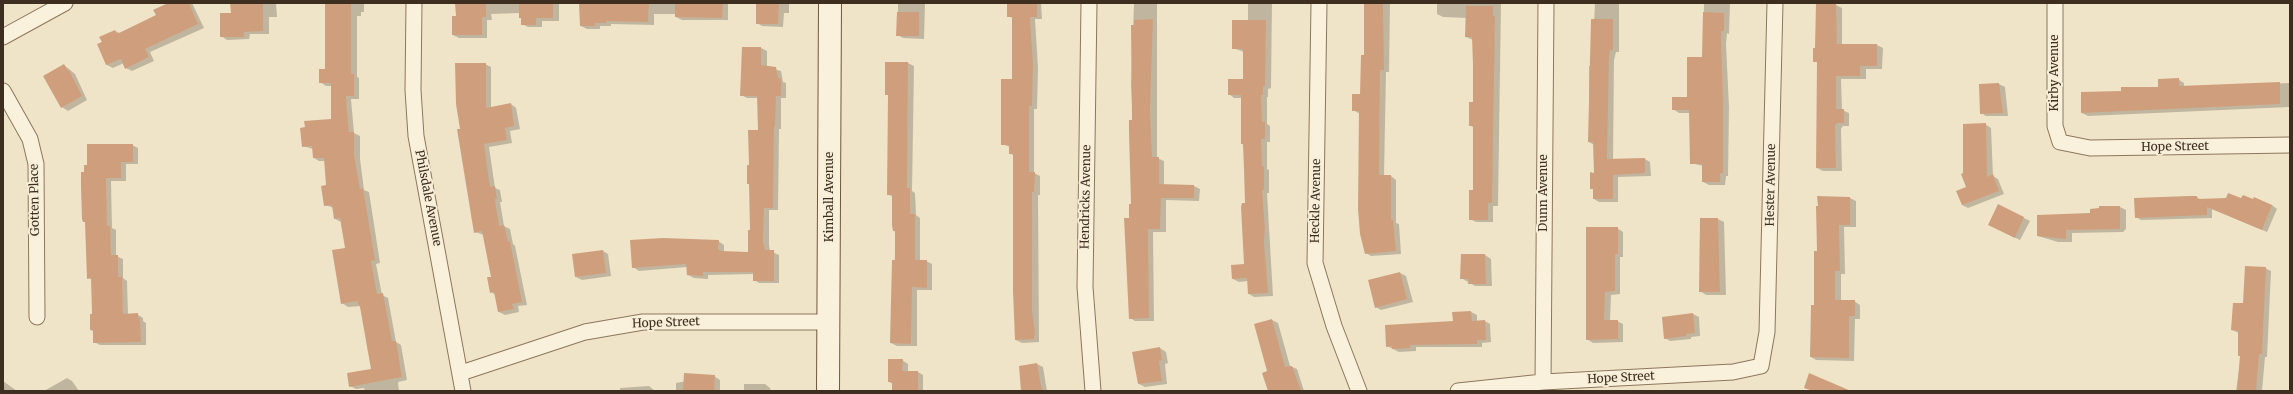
<!DOCTYPE html>
<html>
<head>
<meta charset="utf-8">
<style>
  body { margin:0 }
  #map { position:relative; width:2293px; height:394px; overflow:hidden; background:#f0e4c8; font-family:Merriweather,serif }
  canvas { display:block }
  .frame { position:absolute; inset:0; border:4px solid #3d2e20; pointer-events:none }
</style>
</head>
<body>
<div id="map">
<canvas width="2293" height="394"></canvas>
<div class="frame"></div>
</div>
<script>
const c = document.querySelector('canvas').getContext('2d');
c.lineJoin = 'round';
function fillPath(path, color) {
  c.fillStyle = color;
  c.fill(path, 'evenodd');
}
function trace(path, color, width, dash) {
  c.strokeStyle = color;
  c.lineWidth = width;
  c.lineCap = dash ? 'butt' : 'round';
  c.setLineDash(dash || []);
  c.stroke(path);
}
function drawText(font, color, halo, rows, align = 'center') {
  c.font = font + ' Merriweather,serif';
  c.lineWidth = 4;
  c.setLineDash([]);
  c.textBaseline = 'middle';
  c.strokeStyle = halo;
  c.fillStyle = color;
  for (const [text, x, y, turn = 0] of rows) {
    c.save();
    c.translate(x, y);
    c.rotate((+turn || 0) * Math.PI / 180);
    c.textAlign = isNaN(turn) ? turn : align;
    if (halo) c.strokeText(text, 0, 0);
    c.fillText(text, 0, 0);
    c.restore();
  }
}
fillPath(new Path2D(`
  M174 3H192L204 28 150 52 154 61 132 71 126 68 124 63 113 68 107 65 98 45 115 31 120 33 157 16Z
  M232 3H276L277 17H269V34H250L249 39 227 40 221 36 232 14Z
  M326 3H364V12H361V16H357V77L359 78V99H351L354 133 360 136V159L364 190 369 192 380 263 376 264 382 295 388 298 396 342 401 345 407 380 398 382 399 391H365L364 388 356 389 350 386 372 370 361 306 348 307 342 303 346 249 341 222 335 219 334 208 325 205 327 186 325 161H319L314 158 313 149 303 146 332 120V86H326L320 82 326 70Z
  M456 3H559V21H542V27H528L522 24 520 13 491 14 492 20H487V38H459L453 35 457 17Z
  M581 3H728V20H682L676 17V14H654V25L611 24V26H600V29H587L581 26Z
  M757 3H789V13H784L783 27 762 26 757 23Z
  M898 3H925L924 39 903 38 898 35Z
  M1008 3H1041L1042 19H1035L1038 68 1037 109H1034V173L1040 176V195H1038L1039 342 1022 343 1016 340 1014 156 1010 153V147L1002 144 1012 80 1013 18 1008 16Z
  M1134 3H1157V158L1164 161V185L1194 186 1200 189 1199 201 1166 200V232H1153L1154 321H1135L1130 318V219L1132 205 1133 121 1131 85Z
  M1248 3H1272L1271 88 1268 89V97H1267V124L1270 126V142H1267V169L1269 170V193H1267L1273 296 1254 297 1249 294 1248 281 1239 282 1233 279 1245 265 1246 204 1244 145 1242 144V98H1234L1229 94 1244 80V52L1233 48 1248 21Z
  M1365 3H1390L1389 72H1386L1384 176H1391L1396 180V223L1399 224 1401 254 1371 256 1366 253 1360 114 1353 110 1361 95 1365 56Z
  M1437 3H1501L1498 206H1493V222H1476L1470 219 1474 191V128L1470 125 1474 103 1473 40 1466 37 1467 18 1443 17 1437 14Z
  M1595 3H1619V52H1616L1614 60 1613 160 1645 159 1650 162 1651 176 1618 177V202H1599L1594 199V190L1591 188 1595 174 1594 145 1589 142V66L1592 65Z
  M1704 3H1730L1729 34 1727 33 1726 44 1729 107 1728 176H1726L1725 185H1709L1703 182V166L1691 163 1690 113H1679L1673 109 1688 98 1703 58Z
  M1836 5 1842 8V45H1877L1883 48 1882 69H1866V79H1841L1842 110 1849 113V126H1843L1841 129 1842 171H1823L1817 168 1818 63 1814 61 1816 49Z
  M743 48H761L767 51V67L781 71 783 82 786 83V98H781V129H779L778 210H769V245L770 251 779 255V283H759L754 280V274L708 275V279L694 278 688 275 687 267 639 271 633 267 718 241 724 245V252L749 253 751 231 750 185 748 183 759 131 758 98H747L741 95Z
  M886 63H908L914 66 912 191 915 193 916 215 920 218V261H926L932 264V290H917V346H897L891 343 896 232 894 231 893 197 888 194 889 96 886 94Z
  M485 64 491 67V108L511 104 516 108 520 129 510 131 512 143 489 147 495 188 500 190 502 202H500L504 226 510 229 513 244 515 246 527 305 518 306 519 312 505 315 499 312 496 295 491 292 492 278 484 235 475 232 461 129Z
  M64 65 75 74 87 100 68 111 62 107 44 76Z
  M2178 79 2184 83V87L2290 83V107L2088 116 2082 113 2122 92 2159 88Z
  M1999 84 2005 87 2008 116H1986L1981 113 1980 85Z
  M1985 124 1991 128 1993 176 1998 179 2004 194 1968 208 1962 205 1967 188 1964 174Z
  M132 145 138 148V164H126V181H111L112 228 116 230V256L123 259V278L127 281 128 314H137L143 318V321L146 323V345H100L94 342V332L91 330 93 315V280L88 278 85 173Z
  M2197 197 2201 200H2242L2272 205 2277 209 2267 232 2212 209V218L2141 220 2136 217Z
  M1850 198 1856 201V227H1844L1845 274H1841V301H1854L1860 305V319H1855L1854 361 1816 360 1811 357 1815 306 1819 207Z
  M1998 205 2030 221 2020 240 1995 228Z
  M2100 207H2120L2126 210V229L2123 232 2072 233V242H2058L2038 236 2091 214 2100 209Z
  M1718 219 1724 222 1726 295H1706L1700 291Z
  M1617 228 1623 232V257H1620V294L1611 295 1610 321H1617L1623 324V342L1593 343 1587 339Z
  M603 251 608 254 611 276 582 280 576 277Z
  M1462 255H1485L1491 259 1492 286H1475L1461 278Z
  M2265 268 2271 271 2267 357H2265L2262 391H2236L2241 356 2239 333 2232 330Z
  M1400 273 1406 276 1413 302 1381 310 1376 307Z
  M1471 312 1477 315V321H1485L1490 324 1491 342 1482 343V347H1416V351L1399 352 1387 346 1454 322 1453 313Z
  M1693 314 1699 317 1700 336 1691 337V339L1670 341 1665 338Z
  M1272 320 1278 323 1290 366 1297 369 1304 391H1270L1268 372Z
  M1160 348 1166 352 1168 363 1165 364 1167 384 1145 387 1139 384 1133 353Z
  M902 360 908 364V372H918L923 375V391H893V384L889 382Z
  M1037 364 1043 367 1047 391H1024L1020 367Z
  M714 376 720 380V391H676V383Z
  M67 378 72 381 79 391H44Z
  M3 381 17 391H3Z
  M744 384H765L770 388 771 391H744Z
  M649 386 655 391H620V388Z`), '#0003');
fillPath(new Path2D(`
  M168 3H189L198 24 145 49 149 57 125 69 121 59 106 65 97 44 102 42 99 37 115 30 117 34 156 15 153 10Z
  M230 3H263V31L244 32V37H220V13H231Z
  M325 3H351V74H354V96H346L349 132H354V155L360 189 363 188 375 260 371 261 377 294 383 293 392 341H396L402 377 349 387 347 373 371 369 360 307 357 301 341 304 332 250 345 248 340 218 334 219 332 205 324 206 321 186 326 185 324 158H313L312 146 302 147 300 128 305 127 304 121 331 119V83H319V69H325Z
  M455 3H486V17H482V35H452V16H456Z
  M519 3H553V18H536V25H521V18H519Z
  M579 3H649L648 22 606 21V23H595V26H580Z
  M675 3H723L722 18 675 17Z
  M756 3H779L778 24H756Z
  M1007 3H1037V17H1030L1033 64 1032 106H1029V172H1035L1034 192H1032V310L1035 333 1034 339 1015 340 1013 291V154H1009V145H1001V79H1012V17H1007Z
  M1364 3H1383L1384 70H1380L1379 175H1391V220H1393L1396 251 1365 254 1360 234 1358 209 1359 111H1352V94H1360L1361 55H1364Z
  M1816 3 1836 4 1837 44H1877V66H1860V76H1836V109H1844V123H1837L1835 125 1836 168H1816L1817 62H1813V48H1815Z
  M1466 6H1493V16H1495L1492 203H1488V220H1469V190H1473V126H1469V102H1473V65L1472 37H1465Z
  M897 12H919V36H896Z
  M1703 12 1724 13V31H1721V40L1723 103V173H1720V182H1702V164H1690L1689 110H1672V97H1687V57H1702Z
  M1153 19 1150 111 1152 157H1159V184L1194 185V198H1161L1160 229H1148L1149 318 1129 319 1124 218H1129V204H1131L1129 132V120H1132L1131 25H1134V20Z
  M1591 19H1613V50H1610L1609 57 1607 159 1645 158V173L1613 175V199H1593V189H1590V172L1594 173 1593 142H1588Z
  M1232 20H1266L1265 86H1263V95H1261L1262 122H1265V139H1261L1262 166H1264V190H1262L1265 228 1264 242 1268 293 1248 294 1247 278 1232 279 1231 265 1244 264 1241 207 1242 203H1245L1244 169 1243 144H1241V95H1228V79H1243V49H1232Z
  M742 47H761V65L776 67 778 78 781 79V96H776L775 126H774L773 208H764L763 241 765 250H774V281H753V272H703V276L687 275 686 264 632 268 630 240 663 238 719 240 718 249 721 251 748 252V230H750L749 184H747V165H749L748 130H758L757 96H740Z
  M885 62H908L907 188H910V214H915V260H927V288L912 287 911 344 890 343 892 260H895V231H893L892 225V195H887L888 95H885Z
  M455 63H486V108L511 103 514 126 505 128 507 140 484 144 490 187 495 186 497 199H495L499 226 504 225 508 242 510 241 522 302 512 304 514 309 498 312 494 292 490 293 487 277H491L482 231 474 233 457 129H460L456 104Z
  M64 64 68 71 69 70 82 96 61 108 43 76Z
  M2179 78V86L2280 82V104L2081 113V92L2121 91V87H2158V79Z
  M1999 83 2003 113 1980 114 1979 84Z
  M1986 123 1987 177 1993 174 1999 191 1962 205 1956 191 1966 187 1961 174 1963 173V124Z
  M87 144H133V162H121V178H106L107 226H110L111 255H118V277H122L123 314 138 313V318H140L141 342 93 343V330H90V314H92L91 278 87 279 85 222H83L82 219 81 187V172H84V165H87Z
  M2228 193 2241 198 2243 195 2253 199 2254 197 2272 205 2262 230 2207 207V215L2135 218 2134 198 2189 196H2197V199L2226 198Z
  M1817 196 1850 197V225H1839L1840 271H1835V300H1855V316H1849V358L1810 357 1811 305H1814V251H1817L1816 206H1818Z
  M1998 204 2024 217 2015 238 1988 225Z
  M2099 206H2120V229L2066 230V239L2037 236V215L2090 213V209L2099 208Z
  M1700 218H1718L1720 292H1699Z
  M1586 227H1618V254H1615V291L1605 292 1604 320H1618V339L1586 340Z
  M603 250 606 273 575 277 572 254Z
  M1461 254H1485L1486 284H1468L1469 279H1460Z
  M2245 266 2266 267 2262 354H2259L2256 391H2237L2240 356H2238V331L2231 330 2233 303H2243Z
  M1400 272 1407 299 1375 308 1368 280Z
  M1471 311 1472 321 1485 320 1486 340H1477V344L1410 345V348L1392 349V346L1386 347 1385 325 1453 321 1452 312Z
  M1693 313 1695 333 1686 334V336L1664 339 1662 317Z
  M1272 319 1285 367 1292 366 1301 391H1268L1262 373 1267 371 1254 324Z
  M1160 347 1162 360 1159 361 1162 381 1138 384 1132 352Z
  M888 359H903L902 371H918V391H892V382H888Z
  M1037 363 1042 391H1021L1019 366Z
  M684 373 715 375 714 391H683Z
  M1809 373 1851 391H1813L1804 388Z`), '#cf9f7d');
const street = new Path2D(`
  M414 3 413 90 416 136 463 391
  M1089 3 1085 287 1093 391
  M1319 3 1315 263 1334 326 1359 391
  M2055 3V126L2060 142 2090 148 2290 145
  M3 37 65 3
  M3 91 30 139 36 164 37 317
  M461 373 585 332 643 322H829
  M1543 382 1546 3
  M1458 391 1543 382 1733 372 1761 366 1767 332 1775 3`);
const secondary = new Path2D(`
  M828 391 830 3`);
trace(street, '#8d765c', 17);
trace(secondary, '#6f573f', 24);
trace(street, '#faf1dc', 15);
trace(secondary, '#faf1dc', 22);
drawText('12px', '#3d2e20', '#f7eed8', [
  ["Kirby Avenue",2055,73,-90],
  ["Hope Street",2175,147,-1],
  ["Hester Avenue",1771,185,-89],
  ["Dunn Avenue",1544,193,-90],
  ["Kimball Avenue",830,197,-90],
  ["Hendricks Avenue",1086,197,-89],
  ["Philsdale Avenue",428,198,79],
  ["Gotten Place",35,200,-91],
  ["Heckle Avenue",1316,201,-89],
  ["Hope Street",666,323,-2],
  ["Hope Street",1621,378,-3]
]);
</script>
</body>
</html>
